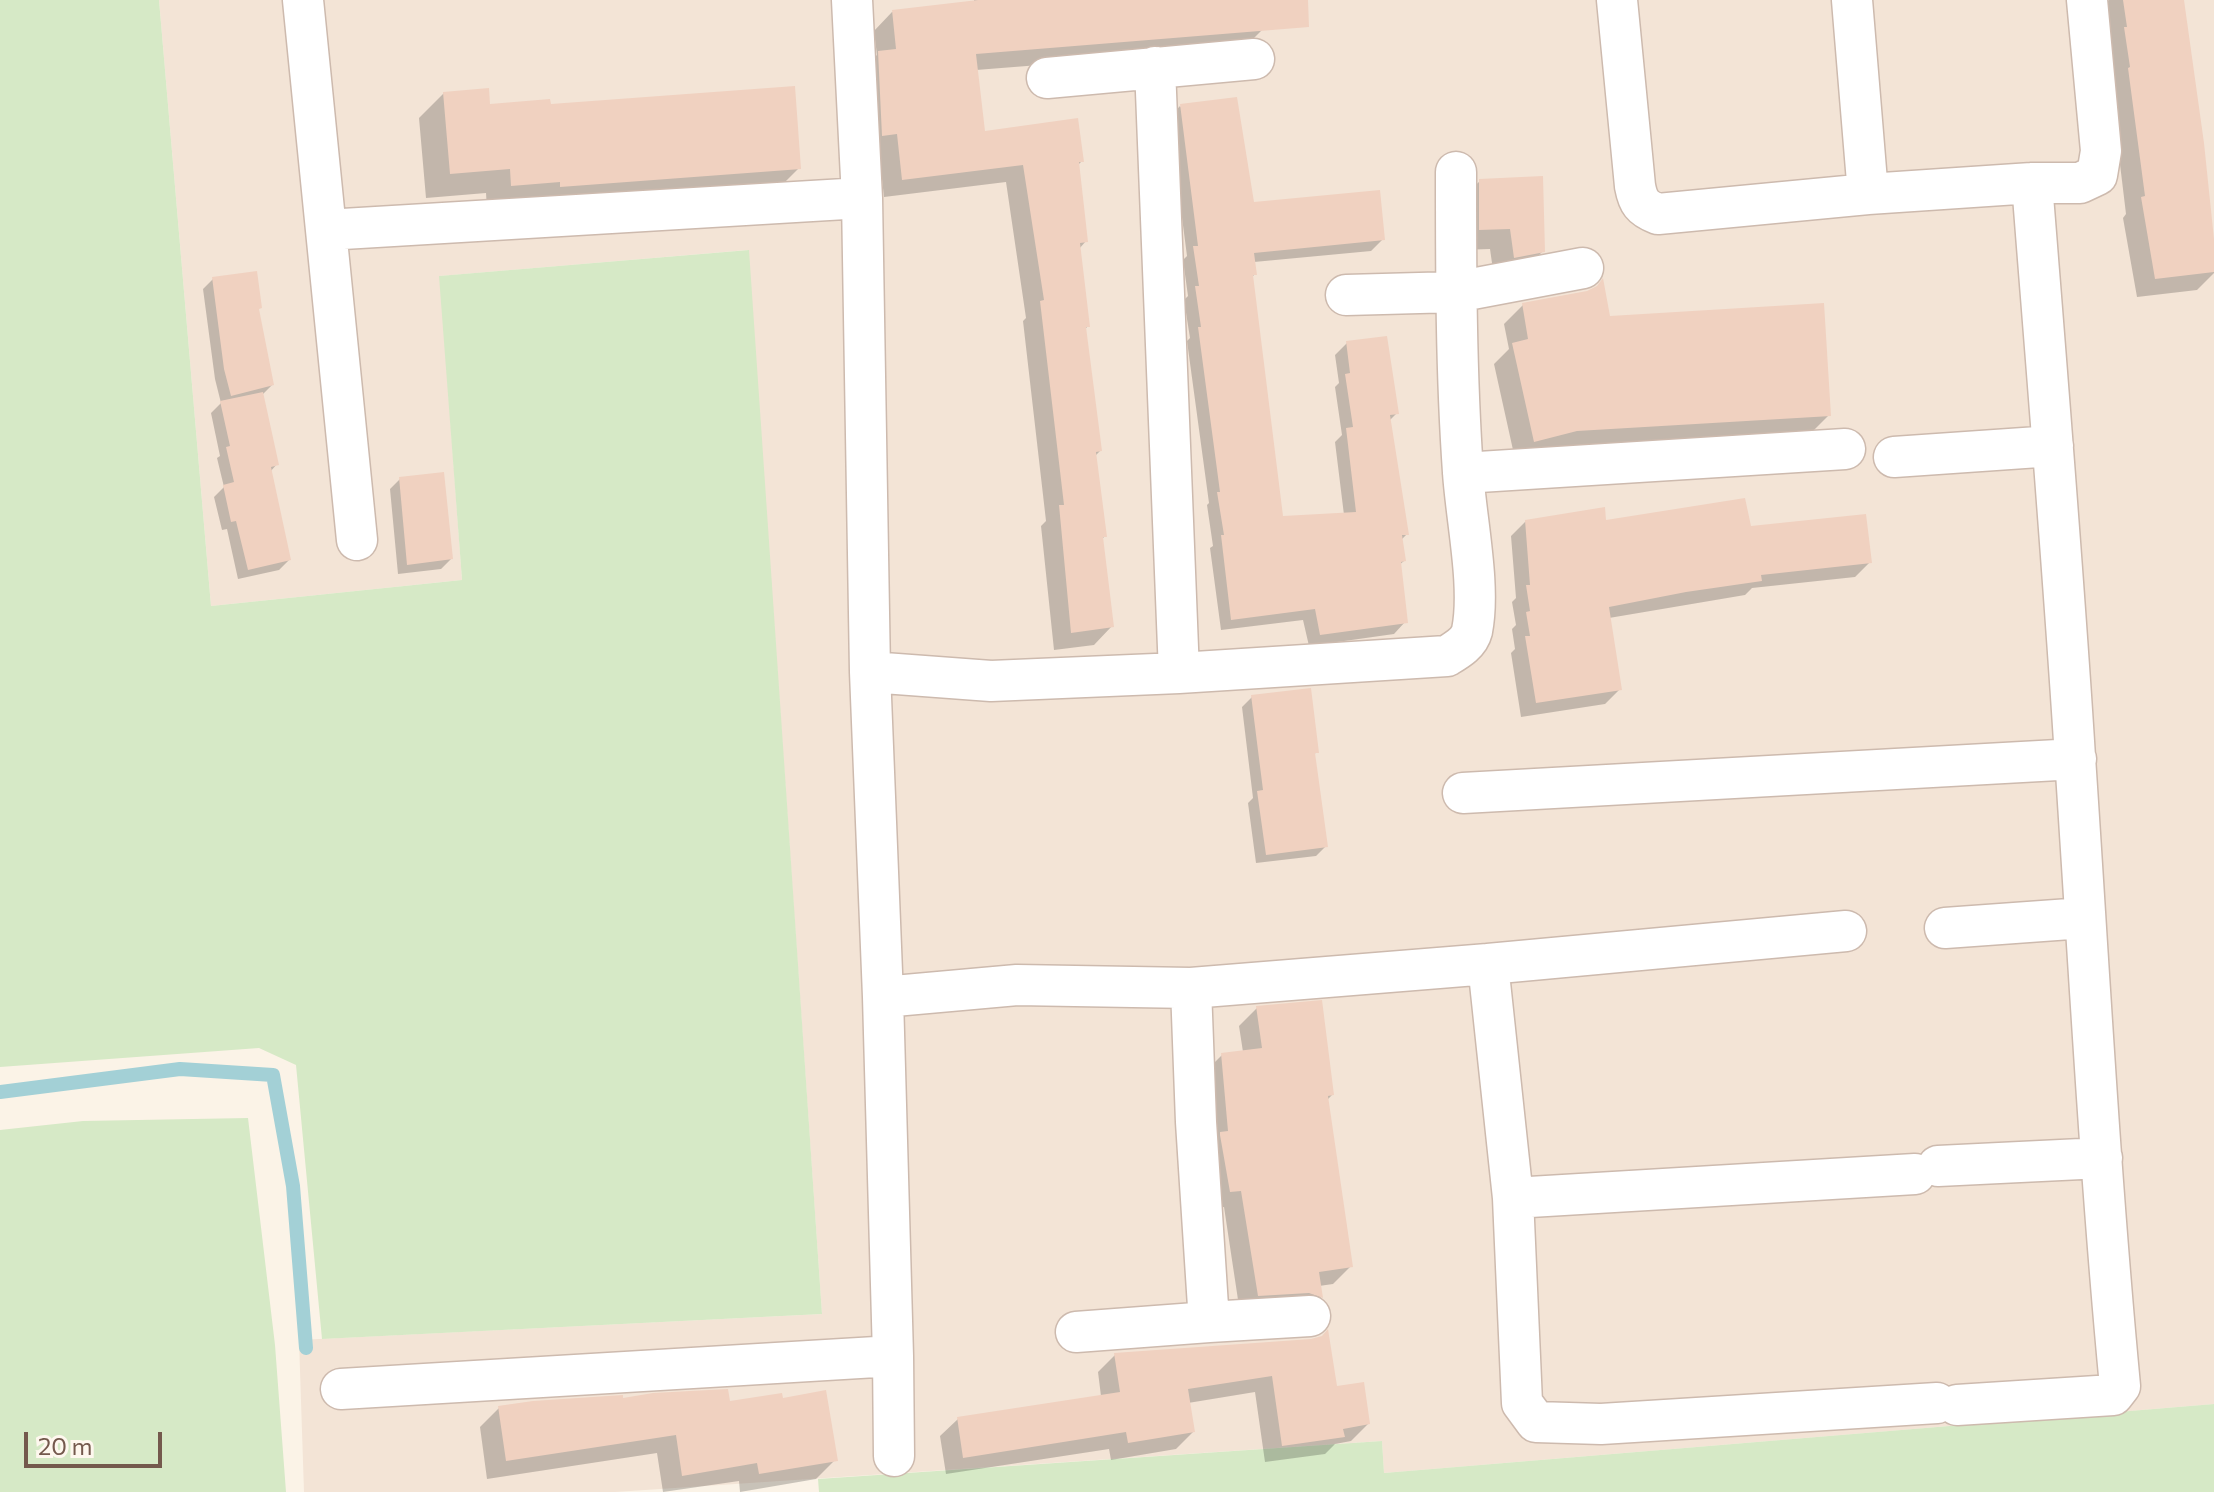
<!DOCTYPE html>
<html>
<head>
<meta charset="utf-8">
<style>
  body { margin:0 }
  #map { position:relative; width:2214px; height:1492px; overflow:hidden; background:#fbf3e7; font-family:Commissioner,sans-serif }
  canvas { display:block }
  .scale { position:absolute; left:24px; top:1432px; width:138px; height:36px; box-sizing:border-box; border:4px solid #74594d; border-top:0; padding-left:10px; font-size:24px; line-height:28px; white-space:nowrap; color:#74594d; -webkit-text-stroke:6px #fef7ee; paint-order:stroke }
</style>
</head>
<body>
<div id="map">
<canvas width="2214" height="1492"></canvas>
<div class="scale">20 m</div>
</div>
<script>
const c = document.querySelector('canvas').getContext('2d');
c.lineJoin = 'round';
function fillPath(path, color) {
  c.fillStyle = color;
  c.fill(path, 'evenodd');
}
function trace(path, color, width, dash) {
  c.strokeStyle = color;
  c.lineWidth = width;
  c.lineCap = dash ? 'butt' : 'round';
  c.setLineDash(dash || []);
  c.stroke(path);
}
fillPath(new Path2D(`
  M159 0H2214V1404L1384 1473 1382 1441 615 1492H304L299 1340 822 1314 748 250 440 276 462 580 211 606Z`), '#f3e4d6');
fillPath(new Path2D(`
  M0 0H159L211 606 462 580 439 276 749 250 822 1314 322 1339 296 1065 259 1048 0 1067Z
  M248 1118 275 1345 286 1492H0V1130L83 1121Z
  M2214 1404V1492H819L818 1479 1382 1441 1384 1473Z`), '#d6e9c6');
fillPath(new Path2D(`
  M974 0H1258L1262 30 1243 49 976 70 983 133 1082 161 1078 165 1086 241 1079 249 1088 326 1085 329 1100 451 1095 456 1105 536 1101 540 1112 626 1094 645 1054 650 1041 526 1046 521 1023 321 1026 318 1006 182 884 197 879 152 860 71 877 55 874 31 892 12 974 2Z
  M2109 0H2182L2214 253V273L2197 290 2137 297 2123 218 2126 214 2106 48 2103 6Z
  M444 93 488 106 799 168 774 193 487 209 486 193 426 198 419 118Z
  M1180 106 1252 204 1383 239 1371 251 1254 262 1255 274 1251 278 1282 518 1344 515 1335 442 1342 435 1335 387 1339 383 1335 355 1347 343 1397 413 1389 421 1407 534 1401 540 1404 561 1399 565 1405 622 1394 634 1309 646 1303 620 1221 630 1210 548 1213 546 1207 505 1209 503 1187 341 1190 338 1184 300 1188 296 1183 260 1187 256 1169 118Z
  M1480 181 1543 251 1522 272 1494 277 1490 249 1459 250V201Z
  M213 279 258 310 272 385 262 395 277 464 270 472 289 560 279 570 238 579 227 529 222 530 214 497 224 487 217 458 220 456 211 413 221 403 215 379 203 289Z
  M1523 305 1609 318 1829 415 1810 434 1515 459 1494 364 1509 349 1504 324Z
  M400 479 451 559 441 569 398 574 390 489Z
  M1526 521 1749 529 1870 562 1855 577 1752 588 1745 595 1609 618 1620 689 1605 704 1521 717 1511 653 1515 649 1512 629 1516 625 1512 602 1516 598 1511 536Z
  M1252 697 1317 752 1313 755 1326 846 1316 856 1256 863 1248 803 1253 798 1242 707Z
  M1257 1008 1332 1095 1326 1101 1351 1266 1333 1284 1319 1286 1321 1297 1304 1315 1240 1313 1224 1207 1212 1209 1204 1073 1222 1055 1243 1052 1239 1026Z
  M1312 1341 1335 1388 1368 1424 1351 1441 1335 1444 1325 1454 1265 1462 1255 1392 1188 1403 1193 1432 1176 1449 1111 1460 1109 1449 946 1474 940 1436 958 1419 1101 1396 1098 1372 1115 1355Z
  M621 1401 728 1403 835 1460 816 1479 740 1492 739 1481 663 1492 657 1453 487 1479 480 1427 499 1408Z`), '#0003');
trace(new Path2D(`
  M0 1092 180 1069 273 1075 293 1186 306 1348`), '#a3d0d6', 14);
fillPath(new Path2D(`
  M978 0H1308L1309 27 976 54 985 131 1078 118 1084 162H1079L1088 242 1080 243 1090 327H1086L1102 451 1096 452 1107 537H1103L1114 627 1071 633 1059 505H1064L1040 301 1044 300 1023 165 902 180 897 134 882 136 878 51 896 49 892 10Z
  M2123 0H2184L2204 143 2214 239V272L2155 279 2141 197 2145 196 2128 68 2130 67 2124 27H2127Z
  M795 86 801 169 560 187V182L511 186 510 169 450 174 443 92 489 88 490 104 550 99 551 104Z
  M1237 97 1254 202 1380 190 1385 240 1254 253 1257 275H1253L1283 516 1356 512 1346 428 1353 427 1345 374 1350 373 1346 341 1387 336 1399 414 1390 415 1409 535H1402L1406 561 1401 562 1408 623 1320 635 1315 609 1231 620 1221 535H1224L1217 492H1220L1198 327H1201L1195 286H1199L1193 246H1198L1180 104Z
  M1543 176 1545 252 1514 258 1510 229 1479 230V179Z
  M257 271 262 308 259 309 274 385 231 396 224 369 212 277Z
  M1603 278 1610 316 1824 303 1831 416 1577 431 1534 442 1512 343 1528 339 1522 303 1587 291 1597 286Z
  M263 392 279 465 271 467 291 560 248 570 236 521 231 522 223 485 234 482 226 447 230 446 220 401Z
  M444 472 453 559 407 565 399 477Z
  M1745 498 1751 526 1866 514 1872 563 1761 575 1762 581 1686 592 1609 607 1622 690 1536 703 1525 636H1530L1526 612 1530 611 1526 585H1530L1525 520 1605 507 1606 520Z
  M1311 688 1319 753H1315L1328 847 1266 855 1257 791 1263 790 1251 695Z
  M1322 1000 1334 1095 1328 1096 1353 1267 1319 1272 1323 1298 1309 1293 1258 1296 1241 1191 1230 1192 1220 1135V1132L1228 1131 1221 1053 1262 1048 1256 1006Z
  M1328 1329 1337 1386 1364 1382 1370 1424 1343 1429 1345 1437 1282 1446 1272 1376 1188 1389 1195 1432 1128 1443 1126 1432 963 1458 957 1417 1120 1392 1114 1353 1311 1339 1322 1336Z
  M728 1389 730 1401 782 1393 783 1398 826 1390 838 1461 759 1474 757 1463 682 1476 676 1435 506 1461 498 1406 533 1401 623 1395V1398L653 1393Z`), '#f0d1c0');
const street = new Path2D(`
  M303 0 326 230 862 198
  M852 0 862 198 870 672 883 997 893 1356 894 1456
  M1617 0 1635 186C1638 202 1642 208 1658 214L1868 194 2032 183H2080L2097 175 2101 151 2087 0
  M1852 0 1868 194
  M1155 67 1179 673
  M1047 78 1254 59
  M326 230 357 540
  M1346 295 1456 292 1583 268
  M1894 457 2053 446
  M1463 473 1845 449
  M870 672 991 681 1179 673 1447 656C1457 650 1469 643 1472 631 1481 586 1466 519 1463 472 1456 372 1456 272 1456 172
  M1463 793 2076 759
  M1945 928 2084 918
  M1488 964 1846 931
  M883 997 1017 985 1191 988 1488 964 1513 1198 1522 1403 1536 1422 1601 1424 1937 1403
  M1938 1166 2102 1158
  M1513 1198 1915 1174
  M1209 1322 1310 1316
  M1076 1332 1209 1322 1196 1122 1191 988
  M341 1389 893 1356
  M1957 1405 2113 1395 2120 1386C2100 1176 2089 967 2075 757 2063 565 2047 374 2032 183`);
trace(street, '#cdbaae', 43);
trace(street, '#fff', 40);
</script>
</body>
</html>
